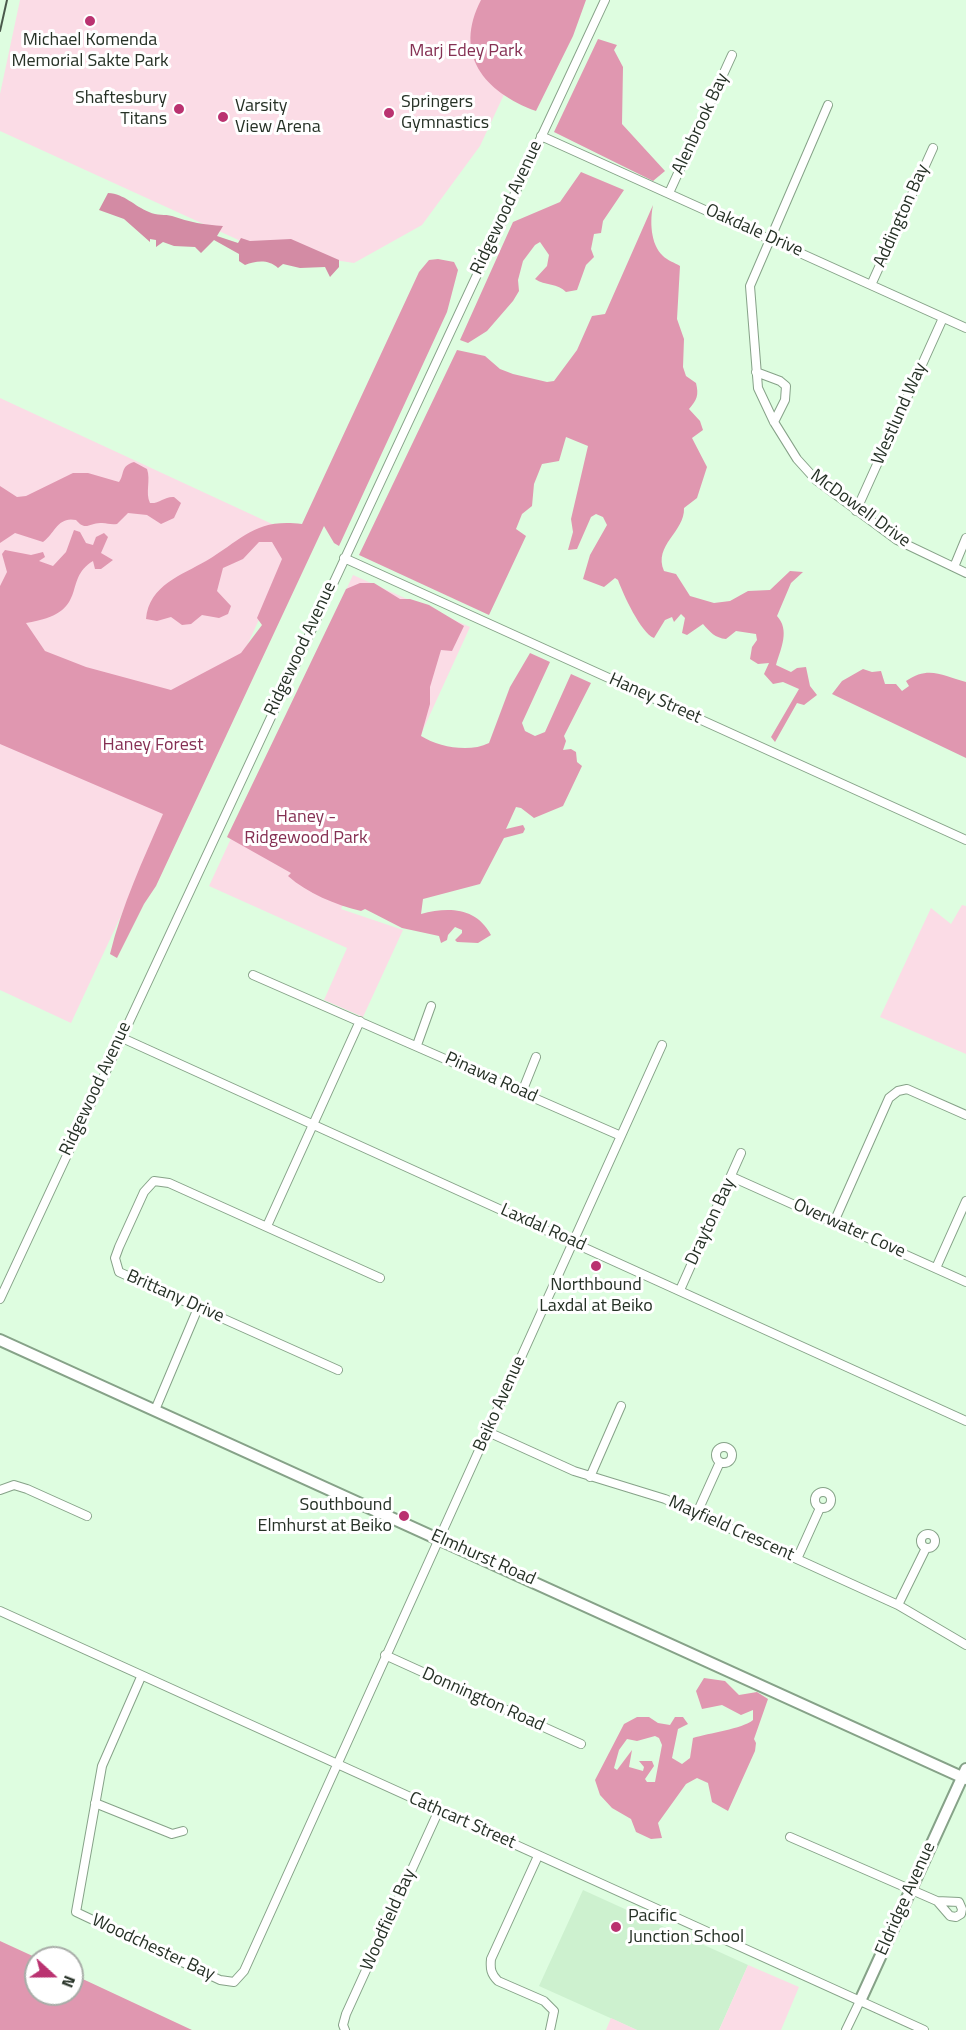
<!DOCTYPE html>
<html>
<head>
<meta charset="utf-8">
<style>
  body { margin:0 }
  #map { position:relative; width:966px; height:2030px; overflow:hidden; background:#defde0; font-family:"Titillium Web",sans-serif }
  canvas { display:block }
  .north { position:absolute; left:24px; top:1946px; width:60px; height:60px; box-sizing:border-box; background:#fff; border:2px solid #a8ada8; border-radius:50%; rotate:111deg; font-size:16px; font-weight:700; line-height:24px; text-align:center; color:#263126 }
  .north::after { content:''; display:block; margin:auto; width:21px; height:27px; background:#ba3270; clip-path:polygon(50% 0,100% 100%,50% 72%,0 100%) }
</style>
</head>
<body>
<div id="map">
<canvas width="966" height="2030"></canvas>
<div class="north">N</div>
</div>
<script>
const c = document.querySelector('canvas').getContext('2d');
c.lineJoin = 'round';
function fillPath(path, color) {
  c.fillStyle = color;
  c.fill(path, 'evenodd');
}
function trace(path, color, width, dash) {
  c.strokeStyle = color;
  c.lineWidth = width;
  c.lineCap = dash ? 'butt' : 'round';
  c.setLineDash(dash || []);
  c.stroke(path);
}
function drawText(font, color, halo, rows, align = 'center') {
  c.font = font + ' "Titillium Web",sans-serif';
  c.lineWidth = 6;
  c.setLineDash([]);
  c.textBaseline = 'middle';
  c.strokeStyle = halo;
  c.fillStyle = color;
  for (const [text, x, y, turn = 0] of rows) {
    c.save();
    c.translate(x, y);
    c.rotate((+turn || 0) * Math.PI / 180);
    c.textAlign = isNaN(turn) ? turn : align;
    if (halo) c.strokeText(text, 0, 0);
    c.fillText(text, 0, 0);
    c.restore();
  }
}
fillPath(new Path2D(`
  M583 1890 748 1965 719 2030H637L539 1986Z`), '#cdf1cf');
fillPath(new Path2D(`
  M20 0H548L480 146 422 225 354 263 256 248 0 131V94Z
  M0 398 298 536 71 1023 0 990Z
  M353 575 470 627 341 909 403 930 363 1017 324 1000 347 948 209 886Z
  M962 905 966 906V1054L880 1017 931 908 951 924Z
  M748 1965 799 1987 781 2030H719Z
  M611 2018 637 2030H606Z`), '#fbdce6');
fillPath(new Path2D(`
  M481 0H586L573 36 536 111C484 92 453 54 481 0Z
  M598 39 617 45 614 50 623 67 622 124 665 171 653 181 554 132Z
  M581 172 624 190 603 221 601 233 594 234 591 249 594 257 586 265 577 290 566 292C558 283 545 286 535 279L547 266 549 255 540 242 535 245 523 261 518 280 519 291 513 301 487 331 468 343 460 340 513 222 560 202Z
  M653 205C650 220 650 244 663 256 667 260 675 263 680 266L677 319 684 339 683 367 686 376 696 383C699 395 697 400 689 409L700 421 703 430 692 438 707 467 697 498 684 508C685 532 653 545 664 571L676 574 690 596 714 603 730 601 748 591 770 590 790 571 803 572 791 583 777 616C790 630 781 648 776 665L791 672 797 668 806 667 810 686 817 695 804 705 797 703 775 742 771 737 799 689 783 682 773 684 764 674 769 663 758 664 750 659 752 647 757 640 756 634 736 631 726 639C715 638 710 632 703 624L687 635 682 633 685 618 681 614 674 622 672 617 665 620 654 638C641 633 623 594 618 580L615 578 604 587 583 579 590 555 607 525 603 517 596 514 591 517 577 549 568 550 573 532 571 519 588 446 566 437 559 461 542 464 534 484 532 506 522 514 516 529 526 536 489 615 359 555 457 350 485 356 500 369 513 374 547 382 554 381 577 350 592 316 605 314Z
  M438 259 454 262 458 270 447 312 339 546 334 543 324 526 156 886 144 904 117 958 110 954C122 905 143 860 163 814L0 744V586L7 572 2 554 5 550 31 555 43 552 45 557 39 561 53 566 66 552 74 530 80 532 86 543 93 545 96 537 104 533 108 537 101 553 113 560 101 569H95L93 561C61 580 92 613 26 623L45 651 86 667 171 690 241 653 262 625 257 618 282 559 272 542H259L243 559 223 568 217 591 231 606 228 614 219 618 202 615 191 624 182 625 171 617 157 621 146 619C149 585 182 575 206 561 243 539 255 518 302 524L419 272 429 260Z
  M134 462 147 469C151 480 145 493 150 503 159 504 165 496 174 497L181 503 174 518 161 524 147 515 128 513 117 524C110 525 108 523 102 523 90 522 86 532 76 520 58 516 55 533 43 542L15 533 0 543V486L17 497 26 496 73 473H88L119 482C125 474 120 466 134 462Z
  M374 583 400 599H410L429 605 464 626 452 651 441 650 430 687V704L421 736C439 747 469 753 489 743L510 687 530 653 550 662 522 723 525 731 535 736 545 732 571 674 591 683 564 736 566 741 563 750 571 749 576 752 577 762 582 766 563 806 534 818 521 808 516 807 506 829 523 825 525 829 523 833 504 838 480 884 423 899 421 914C448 907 476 907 491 935L478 943 457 942 455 940 462 933V930L455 927 448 935 447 940 441 943 439 936 402 928 365 909 361 911C336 905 307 893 288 876L291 873 227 837 346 589 360 583Z
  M863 669 872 672 881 671 885 684H896L902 691 909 686 906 681C929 665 943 676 966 682V758L832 694 842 681Z
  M704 1678 725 1681 739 1695 757 1692 768 1699 754 1739 756 1743 755 1751 728 1811 712 1802 708 1783 697 1778 686 1784 658 1823 662 1838 651 1839 636 1832 631 1819 612 1808 600 1795 595 1780 624 1724 637 1717H649L658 1723 670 1725 675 1717H683L688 1724 678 1729 672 1758 682 1764 690 1758 693 1738C709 1733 742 1729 753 1720V1710L741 1715 722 1705 702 1709 696 1691ZM655 1736 659 1738 662 1745 655 1782H647L645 1779 654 1766 652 1761H639L644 1767 643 1771 629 1767 632 1750 617 1770 614 1768 619 1750 627 1739 637 1741Z
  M0 1941 37 1958 36 1994H72V1974L192 2030H0Z`), '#e097b0');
fillPath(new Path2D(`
  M108 193C125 194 134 206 149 212 157 216 165 214 172 216 189 222 205 225 223 226L217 236 238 243 241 238 250 241 291 239 339 260V267L330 277 325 267 300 268 283 264 278 268C268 259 256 261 245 265L239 261V254L214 240 201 253 195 247 174 246 163 242 156 247V240L150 239V242L124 219 99 210Z`), '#d38ba4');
const street = new Path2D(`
  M828 105 750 286 758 388 774 422 797 459 816 480 897 540 966 573
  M541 136 966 328
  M669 193 732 55
  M871 285 933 148
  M756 372 780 381 786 386 785 400 774 422
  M856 511 943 318
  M344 558 966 840
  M954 567 966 538
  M253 975 621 1136
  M120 1037 966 1421
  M417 1045 431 1006
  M522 1092 536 1057
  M732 1177 966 1282
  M834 1222 889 1098 898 1091 907 1089 966 1115
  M267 1226 360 1021
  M936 1268 966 1201
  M680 1290 741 1153
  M0 1299 605 0
  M338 1370 119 1272 115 1258 119 1247 144 1192 154 1181 169 1183 380 1278
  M155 1410 198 1308
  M488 1432 574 1471 665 1499 898 1605 966 1645
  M716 1455a8 8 0 1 1 16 0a8 8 0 1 1-16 0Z
  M590 1477 621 1406
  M0 1490 14 1485 27 1489 87 1516
  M815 1500a8 8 0 1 1 16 0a8 8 0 1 1-16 0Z
  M697 1513 720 1462
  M921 1541a7 7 0 1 1 14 0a7 7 0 1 1-14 0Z
  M797 1559 820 1508
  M898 1605 926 1548
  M0 1611 924 2030
  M385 1655 581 1744
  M141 1677 102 1766 76 1912 220 1980 234 1982 244 1971 662 1045
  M95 1803 172 1834 183 1831
  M790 1837 937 1901
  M538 1856 491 1959C490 1969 491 1974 498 1981L544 2001 554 2011 550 2030
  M937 1901 959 1902 962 1909 961 1914 956 1917 950 1916Z
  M345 2030 343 2025 346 2014 439 1810
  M846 2030 860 2001`);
const secondary = new Path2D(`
  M0 1340 966 1779
  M860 2001 966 1769`);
trace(street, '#86a288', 10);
trace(secondary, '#86a288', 14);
trace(street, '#fff', 8);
trace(secondary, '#fff', 10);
trace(new Path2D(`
  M0 31 7 0`), '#4a594b', 2);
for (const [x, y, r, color] of [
  [90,21,6,"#ba3270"],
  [179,109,6,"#ba3270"],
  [389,113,6,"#ba3270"],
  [223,117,6,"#ba3270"],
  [596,1266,6,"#ba3270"],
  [404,1516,6,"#ba3270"],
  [616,1927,6,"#ba3270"]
]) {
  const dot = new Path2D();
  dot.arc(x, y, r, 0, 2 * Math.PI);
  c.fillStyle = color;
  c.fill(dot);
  trace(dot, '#fff', 2);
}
drawText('18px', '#263126', '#fff', [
  ["Michael Komenda",90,41,"center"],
  ["Memorial Sakte Park",90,62,"center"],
  ["Shaftesbury",167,99,"right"],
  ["Titans",167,120,"right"],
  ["Springers",401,103],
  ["Gymnastics",401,124],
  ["Varsity",235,107],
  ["View Arena",235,128],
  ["Northbound",596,1286,"center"],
  ["Laxdal at Beiko",596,1307,"center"],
  ["Southbound",392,1506,"right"],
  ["Elmhurst at Beiko",392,1527,"right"],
  ["Pacific",628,1917],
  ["Junction School",628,1938]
], 'left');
drawText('18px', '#853053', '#fff', [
  ["Marj Edey Park",466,52],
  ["Haney Forest",153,746],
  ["Haney -",306,818],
  ["Ridgewood Park",306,839]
]);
drawText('18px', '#263126', '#fff', [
  ["Alenbrook Bay",701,124,-65],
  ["Ridgewood Avenue",507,208,-65],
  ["Addington Bay",902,216,-66],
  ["Oakdale Drive",754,231,24],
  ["Westlund Way",900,414,-66],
  ["McDowell Drive",860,509,36],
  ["Ridgewood Avenue",301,649,-65],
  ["Haney Street",655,699,24],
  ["Pinawa Road",491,1078,24],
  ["Ridgewood Avenue",96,1089,-65],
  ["Drayton Bay",711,1222,-65],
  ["Laxdal Road",543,1228,24],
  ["Overwater Cove",849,1229,24],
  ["Brittany Drive",175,1297,24],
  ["Beiko Avenue",500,1404,-66],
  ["Mayfield Crescent",731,1529,24],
  ["Elmhurst Road",483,1558,24],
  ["Donnington Road",483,1700,24],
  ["Cathcart Street",462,1821,24],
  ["Eldridge Avenue",906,1899,-66],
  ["Woodfield Bay",389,1920,-66],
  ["Woodchester Bay",153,1948,25]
]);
</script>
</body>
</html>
